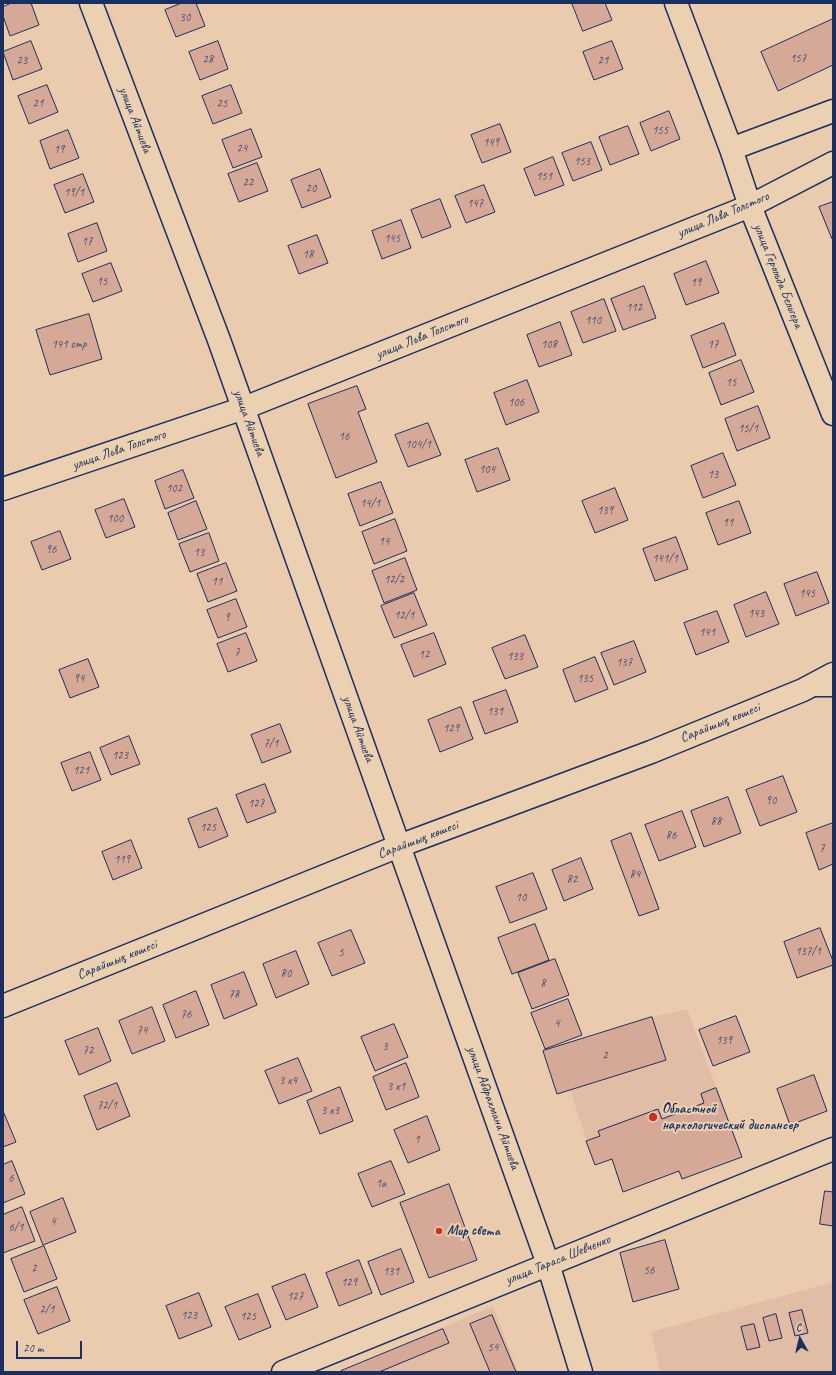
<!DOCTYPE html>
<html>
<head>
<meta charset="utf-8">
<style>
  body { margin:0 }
  #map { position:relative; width:836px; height:1375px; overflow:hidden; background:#ebcbae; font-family:Caveat,sans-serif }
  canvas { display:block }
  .frame { position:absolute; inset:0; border:4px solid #1b2f5e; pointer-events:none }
  .north { position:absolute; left:780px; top:1319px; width:40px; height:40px; -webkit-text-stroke:3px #ebd0b2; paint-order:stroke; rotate:352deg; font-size:11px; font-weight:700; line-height:16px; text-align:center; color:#1b2f5e }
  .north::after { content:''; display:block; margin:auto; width:14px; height:18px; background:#1b2f5e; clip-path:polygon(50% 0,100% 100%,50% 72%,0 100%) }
  .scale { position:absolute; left:16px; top:1341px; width:66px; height:18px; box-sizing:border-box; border:2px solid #1b2f5e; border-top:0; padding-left:5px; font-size:12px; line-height:14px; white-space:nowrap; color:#1b2f5e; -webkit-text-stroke:3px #ebd0b2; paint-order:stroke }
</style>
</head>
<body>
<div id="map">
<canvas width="836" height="1375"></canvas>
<div class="frame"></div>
<div class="north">С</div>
<div class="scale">20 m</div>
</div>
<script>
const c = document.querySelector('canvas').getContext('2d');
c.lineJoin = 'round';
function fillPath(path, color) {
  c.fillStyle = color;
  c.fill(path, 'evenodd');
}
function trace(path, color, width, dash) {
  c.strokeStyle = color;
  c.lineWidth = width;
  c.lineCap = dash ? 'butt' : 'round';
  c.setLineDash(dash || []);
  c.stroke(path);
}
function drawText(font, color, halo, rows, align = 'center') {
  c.font = font + ' Caveat,sans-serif';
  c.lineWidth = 4;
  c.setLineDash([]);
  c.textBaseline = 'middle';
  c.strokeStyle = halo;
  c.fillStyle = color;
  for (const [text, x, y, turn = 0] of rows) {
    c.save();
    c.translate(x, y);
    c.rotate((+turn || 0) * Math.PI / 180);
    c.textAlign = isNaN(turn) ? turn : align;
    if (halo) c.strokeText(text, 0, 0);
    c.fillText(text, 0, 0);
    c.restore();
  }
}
fillPath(new Path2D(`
  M687 1009 742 1157 682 1179 678 1171 623 1192 612 1159 595 1165 570 1090 557 1094 543 1051 652 1017Z
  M833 1282V1372H660L651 1332Z
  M493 1306 518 1372H339Z`), '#e1bda6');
const building = new Path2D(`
  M12 3H31L39 25 10 36 3 16V7Z
  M182 3H196L205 26 176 37 165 10Z
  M572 3H605L612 20 583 31Z
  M833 19V65L778 91 761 52Z
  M31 41 42 69 13 80 3 52Z
  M218 41 228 69 200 80 189 52Z
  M612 41 623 69 594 80 583 52Z
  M47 85 58 112 29 124 18 96Z
  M231 85 242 113 213 124 202 96Z
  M669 111 680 139 651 151 640 123Z
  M500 124 511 152 482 163 471 135Z
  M628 126 639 154 610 165 599 137Z
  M251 129 262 157 233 168 222 140Z
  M68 130 79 158 50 169 40 141Z
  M591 142 602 170 573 181 562 153Z
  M553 157 564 185 535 196 524 169Z
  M257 163 268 191 239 202 228 174Z
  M320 169 331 197 302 208 291 180Z
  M83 174 94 202 65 213 54 185Z
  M484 185 495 212 466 223 455 196Z
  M440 199 451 227 422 238 411 210Z
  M833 202V239H832L819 207Z
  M401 220 411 248 382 259 372 231Z
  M97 223 107 251 78 262 68 234Z
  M317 235 328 263 299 274 288 246Z
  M706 261 719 293 686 305 674 274Z
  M111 263 122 291 93 302 82 274Z
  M644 286 656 318 623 330 611 299Z
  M604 299 616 331 583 343 571 312Z
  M89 314 102 359 50 375 36 330Z
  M560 322 572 355 539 367 527 335Z
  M724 323 736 355 703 368 691 336Z
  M741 360 754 392 721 405 709 373Z
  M527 380 539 412 506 425 494 393Z
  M357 386 366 409 358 412 377 462 336 478 308 404Z
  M758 406 770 438 737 451 725 419Z
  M428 423 441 455 408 467 395 435Z
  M498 448 510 480 477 492 465 460Z
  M723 453 736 485 703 498 691 466Z
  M183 470 194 498 165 509 155 481Z
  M381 482 393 513 360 526 348 494Z
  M615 488 628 520 595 533 582 501Z
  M124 499 135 527 106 538 95 510Z
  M196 501 207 529 178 540 168 513Z
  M739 501 751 533 718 545 706 513Z
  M395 519 407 551 374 564 362 532Z
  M60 531 71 559 42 570 31 542Z
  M209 533 219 561 190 572 179 544Z
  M676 537 688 569 655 581 643 549Z
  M405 558 417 590 384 603 372 571Z
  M226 563 237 591 208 602 197 574Z
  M817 572 829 603 796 616 784 584Z
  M766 592 779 624 746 637 734 605Z
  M414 593 427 625 394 638 381 606Z
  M236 599 247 627 218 638 207 610Z
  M717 611 729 642 696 655 684 623Z
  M246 633 257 661 228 672 217 644Z
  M434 633 446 664 414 677 401 645Z
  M525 635 538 667 505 679 492 648Z
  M634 641 646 672 614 685 601 653Z
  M595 657 608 689 575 702 563 670Z
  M88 659 99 687 70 698 59 670Z
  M506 690 518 722 485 734 473 702Z
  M461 707 473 739 440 752 428 720Z
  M280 724 291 752 262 763 251 735Z
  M129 736 140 764 111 775 100 748Z
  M90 752 101 780 72 791 61 763Z
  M783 776 797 812 760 826 746 790Z
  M265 784 276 812 247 823 236 795Z
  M728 797 741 833 704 847 691 811Z
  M217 808 228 836 199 848 188 819Z
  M682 811 696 847 659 861 645 825Z
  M833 823V864L819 870 806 833Z
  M631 833 659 909 639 916 611 841Z
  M131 840 142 868 113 880 102 852Z
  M581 858 593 889 564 901 552 870Z
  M533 873 547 909 510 923 496 887Z
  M535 924 549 960 512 974 498 938Z
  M820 928 833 961V965L797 978 784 942Z
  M351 930 365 963 332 976 318 943Z
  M296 951 309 984 276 998 263 964Z
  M555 959 569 995 532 1009 518 973Z
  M244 972 257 1005 224 1019 211 985Z
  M196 991 209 1025 176 1038 163 1005Z
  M568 999 582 1035 545 1049 531 1013Z
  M152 1007 165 1041 132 1054 119 1021Z
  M736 1016 750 1052 713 1066 699 1030Z
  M652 1017 666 1060 557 1094 543 1051Z
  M394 1024 408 1057 375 1071 361 1037Z
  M98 1028 111 1061 79 1075 65 1041Z
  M298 1058 312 1091 279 1104 265 1071Z
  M406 1063 419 1097 386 1110 373 1077Z
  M814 1075 827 1111 790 1125 777 1089Z
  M117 1083 130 1116 97 1130 84 1096Z
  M340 1087 353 1121 320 1134 307 1101Z
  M716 1088 742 1157 682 1179 679 1171 623 1192 612 1159 595 1165 586 1141 600 1136 598 1131 658 1109 662 1119 704 1103 701 1094Z
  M3 1111 16 1142 3 1147Z
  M427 1116 440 1150 408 1163 394 1130Z
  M12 1161 25 1194 3 1203V1165Z
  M391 1161 405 1194 372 1207 358 1174Z
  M449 1184 477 1260 429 1278 400 1203Z
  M825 1191 833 1192V1226L820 1224Z
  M63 1198 76 1232 43 1245 30 1212Z
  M22 1207 35 1241 3 1253V1215Z
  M665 1240 679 1289 633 1302 620 1253Z
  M44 1246 57 1279 24 1292 11 1259Z
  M401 1249 414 1282 381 1295 368 1262Z
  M359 1260 372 1293 339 1306 326 1273Z
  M305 1274 318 1307 286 1320 272 1287Z
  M57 1287 70 1321 38 1334 24 1300Z
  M199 1293 212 1326 179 1339 166 1306Z
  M258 1294 271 1327 239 1340 225 1307Z
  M802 1310 808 1333 795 1336 789 1313Z
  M776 1314 782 1338 769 1341 763 1318Z
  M492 1315 516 1372H490L470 1324Z
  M754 1324 760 1347 747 1350 741 1327Z
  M443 1329 449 1343 379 1372H341V1371Z`);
fillPath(building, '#d6a898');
trace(building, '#1b2f5e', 1);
const service = new Path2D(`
  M810 690H833`);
const minor = new Path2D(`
  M676 3 731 149 750 206 833 414
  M731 149 833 111
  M3 489 244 408 750 206 833 163
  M283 1372 833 1149
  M581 1372 548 1264 399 846 651 752 803 690 833 674`);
const tertiary = new Path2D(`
  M3 1006 399 846 219 340 91 3`);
trace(service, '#1b2f5e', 15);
trace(minor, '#1b2f5e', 25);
trace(tertiary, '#1b2f5e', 25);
trace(service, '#ebd0b2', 12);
trace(minor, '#ebd0b2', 22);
trace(tertiary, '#ebd0b2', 22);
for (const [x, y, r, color] of [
  [653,1117,5,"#c8321e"],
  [439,1231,4,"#c8321e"]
]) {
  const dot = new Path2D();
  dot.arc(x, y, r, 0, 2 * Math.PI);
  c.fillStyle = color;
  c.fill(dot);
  trace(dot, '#ebd0b2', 1.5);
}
drawText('12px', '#4a4d6c', null, [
  ["30",185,18],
  ["157",798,59],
  ["28",208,60],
  ["23",22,61],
  ["21",603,61],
  ["21",38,104],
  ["25",222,104],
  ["155",660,131],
  ["149",491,143],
  ["24",242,149],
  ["19",59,150],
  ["153",582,162],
  ["151",544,177],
  ["22",248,183],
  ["20",311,189],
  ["19/1",74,193],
  ["147",475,204],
  ["145",392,239],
  ["17",87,242],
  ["18",308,255],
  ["15",102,282],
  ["19",696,283],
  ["112",634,308],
  ["110",593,321],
  ["141 стр",69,345],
  ["108",549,345],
  ["17",713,345],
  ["15",731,383],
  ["106",516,403],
  ["15/1",748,429],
  ["16",344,437],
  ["104/1",418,445],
  ["104",487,470],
  ["13",713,475],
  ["102",174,489],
  ["14/1",370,504],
  ["139",605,511],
  ["100",115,519],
  ["11",728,523],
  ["14",384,542],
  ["96",51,550],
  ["13",199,553],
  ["141/1",665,559],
  ["12/2",394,580],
  ["11",217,582],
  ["145",807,594],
  ["143",756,614],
  ["12/1",404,616],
  ["9",227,618],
  ["141",707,633],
  ["7",237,653],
  ["12",424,655],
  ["133",515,657],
  ["137",624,663],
  ["94",79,679],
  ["135",585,679],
  ["131",495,712],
  ["129",451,729],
  ["7/1",271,744],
  ["123",120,756],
  ["121",81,771],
  ["90",771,801],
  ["127",256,804],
  ["88",716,822],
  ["125",208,828],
  ["86",671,836],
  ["7",822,849],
  ["119",122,860],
  ["84",635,875],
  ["82",572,880],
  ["10",521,898],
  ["137/1",808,952],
  ["5",341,953],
  ["80",286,974],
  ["8",543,984],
  ["78",234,995],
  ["76",186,1015],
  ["4",557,1024],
  ["74",142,1031],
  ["139",724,1041],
  ["3",385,1047],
  ["72",88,1051],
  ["2",605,1056],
  ["3 к4",288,1081],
  ["3 к1",396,1087],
  ["72/1",107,1106],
  ["3 к3",330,1111],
  ["1",417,1140],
  ["6",11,1179],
  ["1а",381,1184],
  ["4",53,1222],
  ["6/1",16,1228],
  ["2",34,1269],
  ["56",649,1271],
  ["131",391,1272],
  ["129",349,1283],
  ["127",295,1297],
  ["2/1",47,1310],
  ["123",189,1316],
  ["125",248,1317],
  ["54",493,1348]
]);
drawText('14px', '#1b2f5e', '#ebd0b2', [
  ["улица Айтиева",135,120,69],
  ["улица Льва Толстого",723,215,-23],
  ["улица Герольда Бельгера",778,276,68],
  ["улица Льва Толстого",422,337,-22],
  ["улица Айтиева",249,423,70],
  ["улица Льва Толстого",119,450,-19],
  ["Сарайшық көшесі",720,723,-22],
  ["улица Айтиева",358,729,70],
  ["Сарайшық көшесі",418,840,-21],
  ["Сарайшық көшесі",117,960,-22],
  ["улица Абдрахмана Айтиева",493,1108,70],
  ["улица Тараса Шевченко",558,1260,-22]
]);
drawText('bold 14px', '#1b2f5e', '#ebd0b2', [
  ["Областной",662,1109],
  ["наркологический диспансер",662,1125],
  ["Мир света",447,1231]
], 'left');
</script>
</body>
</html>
